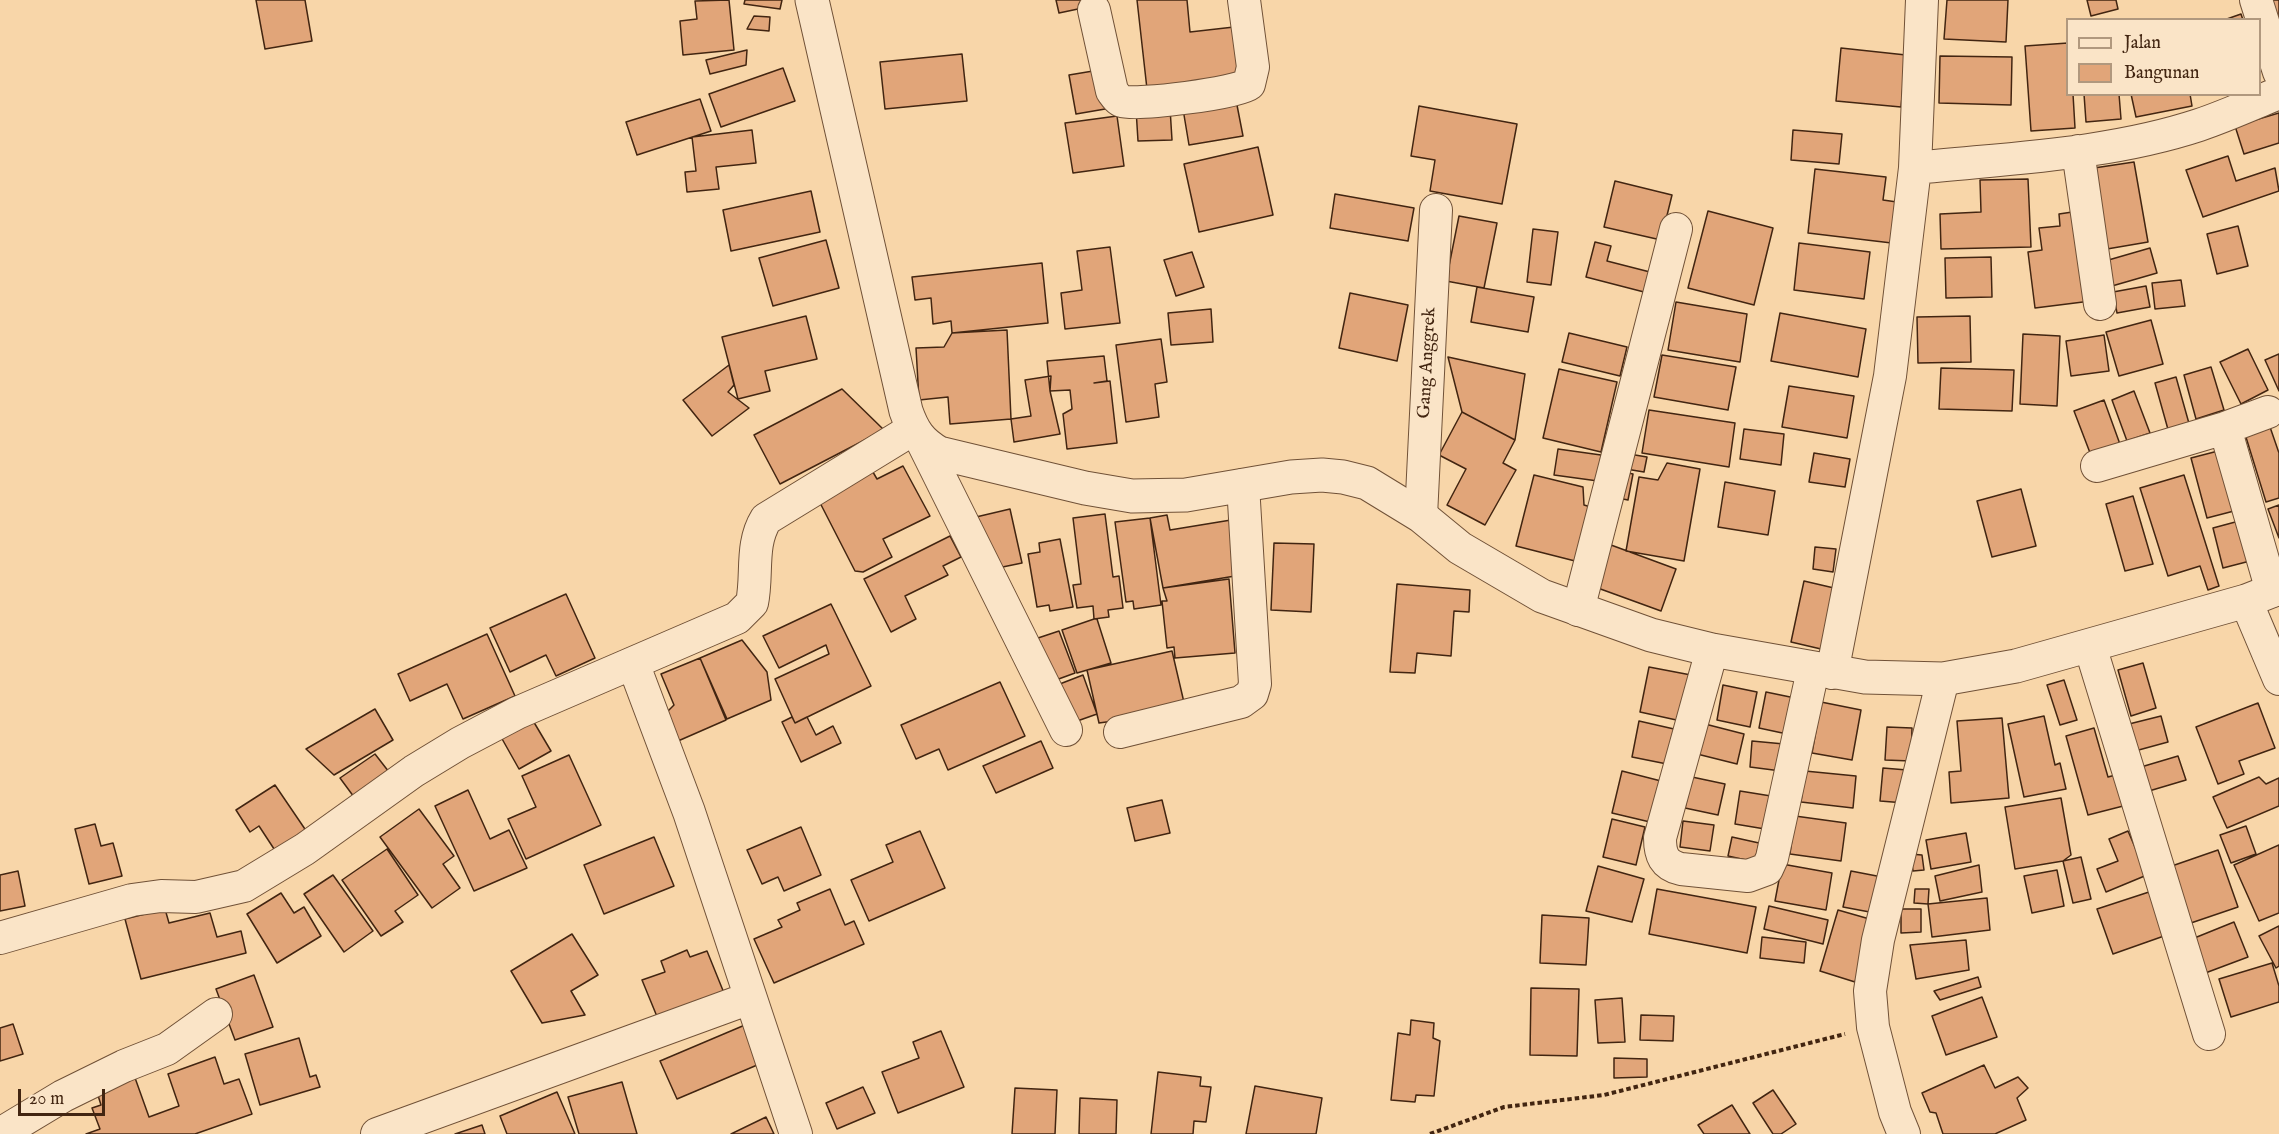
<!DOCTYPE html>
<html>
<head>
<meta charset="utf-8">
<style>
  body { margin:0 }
  #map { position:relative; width:2279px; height:1134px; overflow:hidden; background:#f8d6a9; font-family:"IM FELL English",serif }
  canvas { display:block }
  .legend { position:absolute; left:2066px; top:18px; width:195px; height:78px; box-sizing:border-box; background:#fae4c7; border:2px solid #b0987e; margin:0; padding:8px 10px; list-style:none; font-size:18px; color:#422511 }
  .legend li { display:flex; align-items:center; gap:12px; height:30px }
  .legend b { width:30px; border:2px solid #b0987e }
  .scale { position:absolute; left:18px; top:1089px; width:87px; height:27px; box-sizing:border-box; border:3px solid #422511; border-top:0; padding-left:8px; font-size:18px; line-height:21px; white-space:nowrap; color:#422511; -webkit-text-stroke:4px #fae4c7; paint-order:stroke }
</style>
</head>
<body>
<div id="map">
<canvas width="2279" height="1134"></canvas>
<ul class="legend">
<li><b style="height:8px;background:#fae4c7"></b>Jalan</li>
<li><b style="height:16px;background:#e1a579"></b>Bangunan</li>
</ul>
<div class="scale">20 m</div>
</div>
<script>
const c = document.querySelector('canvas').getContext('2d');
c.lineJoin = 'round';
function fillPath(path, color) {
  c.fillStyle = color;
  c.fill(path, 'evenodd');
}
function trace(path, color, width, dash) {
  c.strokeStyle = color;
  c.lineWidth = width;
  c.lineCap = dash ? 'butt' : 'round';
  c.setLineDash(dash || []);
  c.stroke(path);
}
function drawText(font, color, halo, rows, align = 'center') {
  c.font = font + ' "IM FELL English",serif';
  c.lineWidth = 6;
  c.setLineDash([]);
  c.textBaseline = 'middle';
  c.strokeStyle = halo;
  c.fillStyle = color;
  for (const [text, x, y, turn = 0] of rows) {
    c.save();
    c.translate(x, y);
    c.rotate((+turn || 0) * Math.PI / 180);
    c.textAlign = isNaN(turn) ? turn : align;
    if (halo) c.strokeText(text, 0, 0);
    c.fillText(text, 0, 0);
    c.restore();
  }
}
const building = new Path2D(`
  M256 0H305L312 41 265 49Z
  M729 0 734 50 683 55 680 21 697 19 695 1Z
  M745 0H782L780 9 744 4Z
  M1056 0H1096L1097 5 1059 13Z
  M1137 0H1187L1190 32 1234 27 1240 89 1148 98Z
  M1947 0H2008L2006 42 1944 39Z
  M2087 0H2116L2118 9 2091 16Z
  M2270 0H2279V28Z
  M2241 14 2243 20H2224Z
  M754 16 770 17 769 31 747 29Z
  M2068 43V94H2073L2075 128 2031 131 2025 46Z
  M1841 48 1906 55 1901 107 1836 101Z
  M747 50 746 65 710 74 706 60Z
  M962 54 967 101 885 109 880 62Z
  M1940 56 2012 57 2011 105 1939 103Z
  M783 68 795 101 721 127 709 94Z
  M1105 69 1111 108 1076 114 1069 75Z
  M2084 94H2119L2121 119 2086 122Z
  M2131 94H2190L2192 106 2136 117Z
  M700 99 711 131 637 155 626 122Z
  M1236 100 1243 136 1189 145 1183 109Z
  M1419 106 1517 124 1502 204 1430 191 1435 160 1411 156Z
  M1170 108 1172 140 1138 141 1136 109Z
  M2279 113V143L2244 154 2235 126Z
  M1117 116 1124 166 1073 173 1065 123Z
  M752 130 756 163 716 167 719 189 687 192 685 172 696 171 692 137Z
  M1793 130 1842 134 1839 164 1791 160Z
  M1258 147 1273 215 1199 232 1184 164Z
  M2228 156 2236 181 2275 168 2279 191 2203 217 2186 170Z
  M2134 162 2148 242 2107 249 2094 168Z
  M1815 169 1886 177 1883 200 1904 203 1900 244 1808 233Z
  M2028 179 2031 247 1941 249 1940 214 1981 212 1980 180Z
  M1615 181 1672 195 1661 240 1604 227Z
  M811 191 820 232 731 251 723 210Z
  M1335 194 1414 208 1408 241 1330 228Z
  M1708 211 1773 228 1754 305 1688 288Z
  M2079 211 2091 301 2035 308 2028 252 2042 250 2039 228 2060 226 2059 214Z
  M1459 216 1497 223 1484 288 1446 281Z
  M2238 226 2248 266 2217 274 2207 234Z
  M1533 229 1558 232 1551 285 1527 282Z
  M826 240 839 288 773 306 759 258Z
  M1595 242 1611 246 1607 261 1650 272 1644 292 1586 277Z
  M1799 243 1870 252 1864 299 1794 290Z
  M1110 247 1120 323 1065 329 1061 293 1082 290 1077 251Z
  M2150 248 2157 273 2112 286 2105 261Z
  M1192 252 1204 287 1176 296 1164 260Z
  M1991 257 1992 297 1946 298 1945 258Z
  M1042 263 1048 323 952 333 951 321 933 324 931 298 915 300 912 277Z
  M2181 280 2185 306 2155 309 2152 283Z
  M2146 286 2150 307 2117 313 2113 292Z
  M1477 287 1534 297 1528 332 1471 322Z
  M1350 293 1408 305 1397 361 1339 348Z
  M1676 302 1747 314 1740 362 1668 350Z
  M1211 309 1213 342 1171 345 1168 313Z
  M1780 313 1866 329 1858 377 1771 361Z
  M806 316 817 359 765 371 770 391 738 399 722 337Z
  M1970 316 1971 362 1918 363 1917 317Z
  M2151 320 2163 364 2119 376 2106 332Z
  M1007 330 1011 419 950 424 948 397 919 400 916 348 944 347 952 333Z
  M1569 333 1627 347 1620 376 1562 362Z
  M2023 334 2060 336 2057 406 2020 404Z
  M2104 335 2109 371 2071 376 2066 341Z
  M1161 339 1167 382 1155 384 1159 417 1126 422 1116 345Z
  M2248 349 2268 390 2241 404 2220 362Z
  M2279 354V391L2265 360Z
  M1662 355 1736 367 1728 410 1654 397Z
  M1104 356 1107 381 1094 383 1110 381 1117 443 1067 449 1063 414 1072 409 1070 390 1050 391 1047 361Z
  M1448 357 1525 374 1515 440 1462 412Z
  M729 365 734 385 728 392 749 408 712 436 683 400Z
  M2211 367 2224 410 2196 419 2184 375Z
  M1941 368 2014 370 2012 411 1939 409Z
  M1559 369 1617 382 1601 452 1543 438Z
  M1051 376 1050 391 1060 434 1014 442 1011 419 1031 416 1025 380Z
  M2176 377 2190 427 2169 433 2155 383Z
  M1789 386 1854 396 1847 438 1782 427Z
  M842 389 884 430 780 484 754 435Z
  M2134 391 2150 433 2127 441 2112 400Z
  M2104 400 2121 447 2092 458 2074 411Z
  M1649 410 1735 423 1729 467 1642 453Z
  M1462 412 1515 440 1503 463 1516 470 1485 525 1447 505 1466 469 1439 455Z
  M2270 427 2279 453V498L2266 502 2245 434Z
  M1744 429 1784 434 1781 465 1740 459Z
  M1558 449 1601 455 1598 481 1554 475Z
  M2218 451 2234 511 2207 518 2191 458Z
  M1814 453 1850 459 1845 487 1809 482Z
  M1629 454 1647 457 1644 472 1626 469Z
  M1667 463 1700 469 1684 561 1626 551 1639 477 1658 480Z
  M903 466 930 516 883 539 892 557 863 572 855 571 816 495 870 467 877 479Z
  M1619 471 1633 474 1628 500 1613 497Z
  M1534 475 1583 487 1584 505 1601 510 1579 562 1516 546Z
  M2184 475 2219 586 2208 590 2200 566 2168 576 2140 488Z
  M1725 482 1775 491 1768 535 1718 527Z
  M2021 489 2036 546 1992 557 1977 501Z
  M2133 496 2153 564 2125 571 2106 504Z
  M2279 505V538L2268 509Z
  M1010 509 1022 563 988 570 976 517Z
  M1105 514 1113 577 1119 576 1123 608 1108 610 1109 617 1094 619 1093 606 1077 608 1073 585 1081 584 1073 518Z
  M1167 515 1170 530 1231 520 1241 575 1163 588 1150 518Z
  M1150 518 1161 605 1134 609 1133 601 1126 602 1115 522Z
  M2239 521 2250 561 2223 568 2213 528Z
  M950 536 961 557 943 566 948 575 905 596 916 619 891 632 864 579Z
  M1060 539 1073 607 1050 611 1049 605 1037 607 1028 554 1040 552 1039 543Z
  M1274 543 1314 544 1311 612 1271 610Z
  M1611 545 1676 569 1661 611 1595 587Z
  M1815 547 1836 549 1833 572 1813 569Z
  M1229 579 1235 653 1175 658 1174 647 1167 648 1162 601H1167L1163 588Z
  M1804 581 1834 588 1821 649 1791 642Z
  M1397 584 1470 590 1469 612 1454 611 1451 656 1417 653 1415 673 1390 672Z
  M566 594 595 658 556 676 546 655 510 672 490 628Z
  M831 604 871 686 795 723 775 679 829 654 826 645 779 668 763 636Z
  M1094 619H1097L1111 663 1077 673 1062 630Z
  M1059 631 1075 673 1045 684 1029 641Z
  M487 634 515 696 463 719 447 684 410 701 398 674Z
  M742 640 767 672 771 700 727 719 700 658Z
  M1172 651 1186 711 1099 723 1087 670Z
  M700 658 726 720 678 741 666 713 674 705 661 674Z
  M2143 663 2156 708 2131 716 2118 670Z
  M1649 667 1691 675 1681 721 1640 712Z
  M1083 675 1097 714 1066 725 1052 687Z
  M2064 680 2077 720 2060 725 2047 685Z
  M1000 682 1025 736 948 770 939 749 916 759 901 725Z
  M1723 685 1757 692 1750 727 1717 720Z
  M1766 692 1795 698 1787 734 1759 728Z
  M1821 702 1861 710 1852 760 1812 753Z
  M2258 703 2275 748 2239 761 2244 774 2218 784 2196 727Z
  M375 709 393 740 334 775 306 749Z
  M2044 716 2055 765 2060 763 2066 789 2024 797 2008 724Z
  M2161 716 2168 742 2135 751 2129 724Z
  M792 717 795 723 807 717 816 735 833 726 841 743 801 762 782 722Z
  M2002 718 2009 798 1951 803 1949 772 1961 771 1957 721Z
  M532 719 551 751 519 769 501 737Z
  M1639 721 1674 729 1667 764 1632 757Z
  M1705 724 1744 734 1737 764 1697 754Z
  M1887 727 1912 728 1911 761 1885 760Z
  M2094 728 2108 777 2123 773 2131 804 2088 815 2066 736Z
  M1041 741 1053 768 996 793 983 766Z
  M1752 741 1784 744 1781 771 1750 767Z
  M375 754 389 772 354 797 340 778Z
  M569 755 601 825 526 859 508 819 536 807 522 776Z
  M2178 756 2186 780 2149 791 2141 767Z
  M1883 768 1907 770 1905 803 1880 801Z
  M1622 771 1661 781 1650 822 1612 813Z
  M1805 771 1856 776 1853 808 1801 802Z
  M1692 777 1725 784 1718 815 1685 808Z
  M2259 777 2266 784 2279 778V806L2227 828 2213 797Z
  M275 785 309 835 278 855 259 826 250 832 236 810Z
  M468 790 490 839 509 830 527 868 474 891 435 806Z
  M1740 791 1771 796 1765 829 1735 824Z
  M2061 798 2071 855 2063 861 2015 869 2005 807Z
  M1162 800 1170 833 1135 841 1127 808Z
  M419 809 454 856 443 864 460 888 432 908 380 837Z
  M1795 816 1846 823 1841 861 1790 854Z
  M1612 819 1645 827 1636 865 1603 857Z
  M1683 821 1714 825 1710 851 1680 847Z
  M95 824 101 846 113 843 122 876 89 884 75 829Z
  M2246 826 2256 854 2231 863 2220 835Z
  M801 827 821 875 784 891 778 877 762 884 747 850Z
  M920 831 945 888 869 921 851 880 893 862 886 845Z
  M2128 831 2147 875 2106 892 2097 869 2118 861 2109 839Z
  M1966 833 1971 862 1931 869 1926 840Z
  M654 837 674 886 604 914 584 865Z
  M1732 837 1759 843 1755 862 1728 856Z
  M2279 845V913L2259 921 2234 865Z
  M387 849 418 895 395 911 403 922 381 936 342 880Z
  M2218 850 2238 907 2185 925 2166 868Z
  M1910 854 1922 855 1924 870 1913 871Z
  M2081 857 2091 899 2073 903 2063 861Z
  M1782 864 1832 873 1826 910 1775 901Z
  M1979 865 1982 892 1940 901 1935 876Z
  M1598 866 1644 879 1632 922 1586 911Z
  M2057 870 2064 906 2032 913 2024 876Z
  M18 871 25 906 0 911V875Z
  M1851 871 1882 877 1875 913 1843 907Z
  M333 875 373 931 344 952 304 894Z
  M830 889 845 925 854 921 864 944 774 983 754 939 782 927 778 920 800 910 797 903Z
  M1657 889 1756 907 1747 953 1649 934Z
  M1915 889H1929L1928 904 1914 903Z
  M2149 892 2164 936 2113 954 2097 909Z
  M281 893 294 913 304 907 321 936 277 963 247 914Z
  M1987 898 1990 930 1932 937 1928 904Z
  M1769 906 1828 920 1823 944 1764 929Z
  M165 909 169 923 210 913 217 937 241 931 246 953 141 979 125 919Z
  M1901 909H1921V932L1901 933Z
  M1838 910 1873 920 1855 982 1820 971Z
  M1542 915 1589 918 1586 965 1540 963Z
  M2234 922 2248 957 2200 975 2187 941Z
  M2279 926V966L2276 968 2259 936Z
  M572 934 598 975 571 991 585 1015 542 1023 511 971Z
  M1762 937 1806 942 1804 963 1760 958Z
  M1966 940 1969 970 1916 979 1910 945Z
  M687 950 690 957 707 951 724 993 658 1019 642 980 665 972 661 961Z
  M2272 963 2279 986V1002L2231 1017 2219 979Z
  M254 975 273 1027 235 1040 216 989Z
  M1978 977 1981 987 1940 1000 1934 991Z
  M1531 988 1579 989 1577 1056 1530 1055Z
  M1982 997 1997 1037 1946 1055 1932 1016Z
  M1622 998 1625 1042 1598 1043 1595 1000Z
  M1641 1015 1674 1016 1673 1041 1640 1040Z
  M1411 1020 1434 1023 1433 1038 1440 1041 1434 1096 1416 1095 1415 1102 1391 1100 1398 1033 1410 1035Z
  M752 1022 769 1060 677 1099 660 1061Z
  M13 1024 23 1054 0 1061V1028Z
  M941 1031 964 1087 898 1113 882 1072 919 1058 913 1042Z
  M299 1038 310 1077 316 1075 320 1087 260 1105 245 1054Z
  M215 1057 224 1084 239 1079 252 1114 195 1134H86L100 1129 92 1108 101 1105 96 1089 134 1075 149 1117 179 1106 168 1074Z
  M1614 1058 1647 1059V1077L1614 1078Z
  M1984 1065 1995 1088 2018 1077 2028 1088 2017 1098 2026 1120 1995 1134H1943L1936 1113 1930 1112 1922 1093Z
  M1158 1072 1201 1077 1200 1086 1211 1087 1206 1122 1194 1121 1193 1134H1151Z
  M622 1082 637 1134H579L568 1097Z
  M1255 1086 1322 1098 1316 1134H1246Z
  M863 1087 875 1113 837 1129 826 1103Z
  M1015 1088 1057 1090 1055 1134H1012Z
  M1773 1090 1796 1124 1781 1134H1773L1753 1103Z
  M557 1092 575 1134H507L500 1116Z
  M1080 1098 1117 1100 1116 1134H1079Z
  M1732 1105 1750 1134H1704L1698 1125Z
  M766 1117 774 1134H731Z
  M482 1125 485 1134H455Z`);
fillPath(building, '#e1a579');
trace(building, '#422511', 1.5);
const minor = new Path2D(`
  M2256 0 2279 72
  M1094 10 1112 91C1115 95 1118 100 1122 101 1136 106 1238 93 1249 84L1253 67 1244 0
  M2078 151 2100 304
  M1915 168C2009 158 2108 155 2199 125 2226 116 2252 104 2279 93
  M2225 428 2272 591
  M923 443 1066 730
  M2097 466 2225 428 2268 412
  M1421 516 1436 210
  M2246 601 2279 679
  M1578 610 1676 229
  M2090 646 2209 1034
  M1712 650 1660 838C1660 855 1664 865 1681 869L1748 876 1767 869 1772 858 1813 670
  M633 663 689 812 796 1134
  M1832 673 1890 376 1915 168 1922 0
  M1120 732 1241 702 1252 694 1255 684 1243 485
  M0 938 132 900 161 896 196 897 244 886 305 849 414 771 460 743 517 713 737 618 752 603C758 574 750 545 766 519L913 429
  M0 1134 63 1096 124 1066 167 1049 216 1014
  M377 1134 750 998
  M1904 1134 1895 1112 1873 1027 1870 991 1878 940 1943 679`);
const tertiary = new Path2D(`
  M812 0 906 411C913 431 920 442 939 453L1085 488 1132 496 1186 495 1291 477 1322 475 1343 477 1367 483 1421 516 1460 548 1542 596 1651 635 1712 650 1865 677 1943 679 2016 666 2246 601 2279 588`);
trace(minor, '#705137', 34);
trace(tertiary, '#705137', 35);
trace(new Path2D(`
  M1430 1134 1504 1107 1604 1095 1845 1034`), '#422511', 4, [4.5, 3]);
trace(minor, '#fae4c7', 32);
trace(tertiary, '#fae4c7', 33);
drawText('18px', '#422511', '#fae4c7', [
  ["Gang Anggrek",1428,363,-87]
]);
</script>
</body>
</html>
